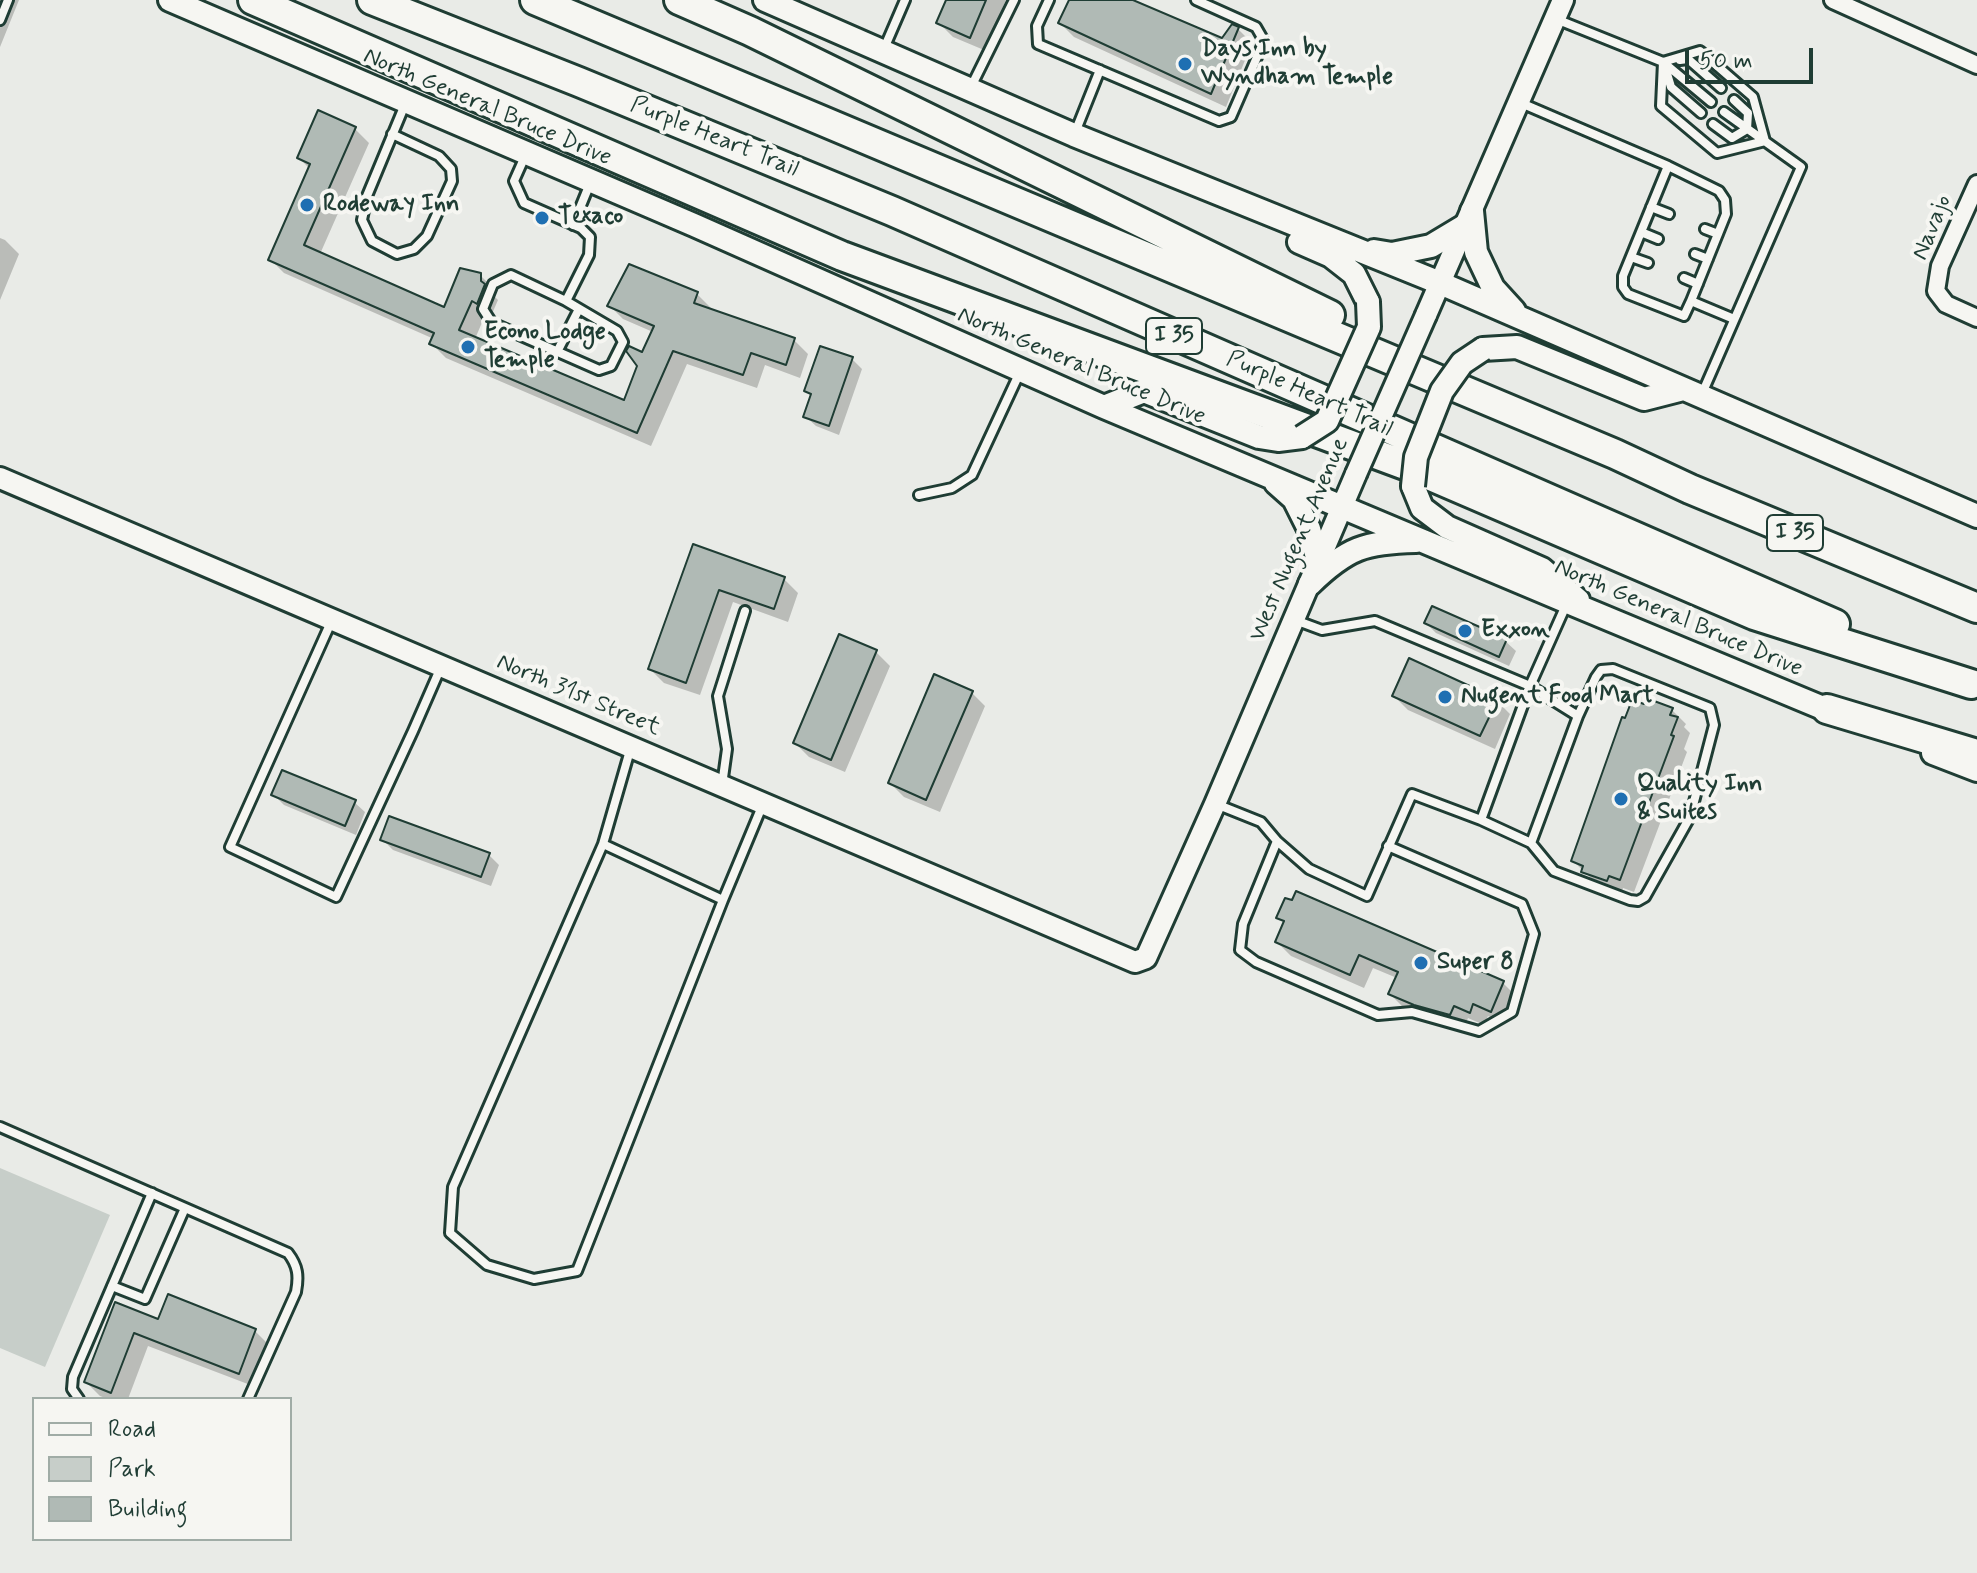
<!DOCTYPE html>
<html>
<head>
<meta charset="utf-8">
<style>
  body { margin:0 }
  #map { position:relative; width:1977px; height:1573px; overflow:hidden; background:#e9ebe7; font-family:Mynerve,sans-serif }
  canvas { display:block }
  .legend { position:absolute; left:32px; top:1397px; width:260px; height:144px; box-sizing:border-box; background:#f6f6f2; border:2px solid #a0aca6; margin:0; padding:10px 14px; list-style:none; font-size:24px; color:#1f3d34 }
  .legend li { display:flex; align-items:center; gap:16px; height:40px }
  .legend b { width:40px; border:2px solid #a0aca6 }
  .scale { position:absolute; left:1685px; top:48px; width:128px; height:36px; box-sizing:border-box; border:4px solid #1f3d34; border-top:0; padding-left:10px; font-size:24px; line-height:28px; white-space:nowrap; color:#1f3d34; -webkit-text-stroke:6px #f6f6f2; paint-order:stroke }
</style>
</head>
<body>
<div id="map">
<canvas width="1977" height="1573"></canvas>
<ul class="legend">
<li><b style="height:10px;background:#f6f6f2"></b>Road</li>
<li><b style="height:22px;background:#c7cec9"></b>Park</li>
<li><b style="height:22px;background:#b0bab5"></b>Building</li>
</ul>
<div class="scale">50 m</div>
</div>
<script>
const c = document.querySelector('canvas').getContext('2d');
c.lineJoin = 'round';
function fillPath(path, color) {
  c.fillStyle = color;
  c.fill(path, 'evenodd');
}
function trace(path, color, width, dash) {
  c.strokeStyle = color;
  c.lineWidth = width;
  c.lineCap = dash ? 'butt' : 'round';
  c.setLineDash(dash || []);
  c.stroke(path);
}
function drawText(font, color, halo, rows, align = 'center') {
  c.font = font + ' Mynerve,sans-serif';
  c.lineWidth = 8;
  c.setLineDash([]);
  c.textBaseline = 'middle';
  c.strokeStyle = halo;
  c.fillStyle = color;
  for (const [text, x, y, turn = 0] of rows) {
    c.save();
    c.translate(x, y);
    c.rotate((+turn || 0) * Math.PI / 180);
    c.textAlign = isNaN(turn) ? turn : align;
    if (halo) c.strokeText(text, 0, 0);
    c.fillText(text, 0, 0);
    c.restore();
  }
}
fillPath(new Path2D(`
  M0 1168 110 1215 45 1367 0 1348Z`), '#c7cec9');
fillPath(new Path2D(`
  M0 0H19L0 47Z
  M949 0H1006L984 50 953 37 939 23Z
  M1071 0H1128L1223 41 1238 29 1252 43 1226 107 1074 37 1060 23Z
  M355 129 369 143 320 254 445 310 480 275 494 289V296L498 300 491 316 486 313 475 339 625 402 653 332 623 319 609 305 697 294 711 308 710 311 794 340 808 354 800 378 765 365 757 388 687 364 651 446 446 358 432 344 434 339 284 273 270 259 310 169 299 158Z
  M0 238 5 240 19 254 0 300Z
  M852 359 862 369 839 435 816 426 805 416 812 397 806 391Z
  M694 546 784 579 798 593 788 622 733 602 700 695 664 683 650 669Z
  M1426 623 1505 641 1516 651 1509 666 1436 633Z
  M876 652 890 666 845 772 809 757 795 743Z
  M971 692 985 706 940 812 904 797 890 783Z
  M1394 696 1496 700 1510 714 1495 749 1408 710Z
  M1672 710 1686 724 1684 727 1690 733 1684 749 1687 752 1634 892 1623 888 1621 894 1598 885 1573 861Z
  M274 795 354 802 365 812 356 835 284 805Z
  M382 839 489 855 499 865 491 886 393 850Z
  M1279 917 1503 983 1517 997 1505 1024 1488 1016 1484 1025 1468 1018 1464 1028 1430 1019 1404 1008 1390 994 1397 978 1373 968 1364 988 1291 956 1277 942 1285 924Z
  M116 1305 159 1322 255 1331 269 1345 253 1386 148 1346 128 1399H108L100 1396 86 1382Z`), '#0003');
const building = new Path2D(`
  M946 0H986L970 38 936 23Z
  M1069 0H1133L1222 38 1232 24 1239 27 1211 94 1058 23Z
  M318 110 356 127 304 245 444 307 460 268 481 273V281L485 284 477 304 472 301 459 330 624 400 637 366 626 351 629 346 642 352 654 326 607 306 629 264 698 292 694 303 795 338 786 365 751 353 743 375 673 351 637 433 429 344 434 333 268 260 310 164 297 158Z
  M820 346 853 357 829 426 803 417 811 394 804 391Z
  M693 544 785 577 774 609 719 590 686 683 648 669Z
  M1432 606 1507 639 1499 657 1424 623Z
  M839 634 877 650 831 760 793 743Z
  M1409 658 1498 699 1480 736 1392 696Z
  M934 674 973 691 926 800 888 783Z
  M1646 698 1673 708 1670 715 1678 717 1671 735 1674 736 1620 880 1609 876 1607 881 1581 872 1583 866 1571 861 1622 717 1625 718 1632 700 1644 704Z
  M282 770 356 800 345 826 271 795Z
  M389 816 490 853 481 877 380 840Z
  M1296 891 1504 981 1491 1012 1473 1004 1470 1013 1454 1006 1450 1015 1414 1005 1388 994 1398 972 1359 955 1350 975 1275 942 1284 921 1276 918 1285 898 1292 900Z
  M168 1294 256 1329 239 1374 134 1333 111 1393 84 1382 115 1302 158 1319Z`);
fillPath(building, '#b0bab5');
trace(building, '#1f3d34', 2);
const service = new Path2D(`
  M1049 0 1037 26 1038 44 1219 121 1231 117 1264 41 1256 27 1196 0
  M1556 19 1663 62 1711 102
  M0 20 8 0
  M883 51 905 0
  M1700 51 1753 97 1765 141 1717 153 1661 106 1663 62Z
  M1680 60 1688 59 1721 88
  M1665 67 1671 87 1701 113
  M970 89 1014 0
  M1734 100 1748 113 1747 129
  M1521 103 1668 166 1623 276V287L1628 294 1684 316 1691 301 1734 319
  M1713 124 1732 138 1747 129
  M392 134 439 156 451 169 452 181 427 236 414 249 397 254 372 241 362 220 367 196 406 102
  M1074 135 1100 70
  M526 154 514 181 524 203 581 228 590 237 589 255 566 301 617 331 623 342 611 366 599 370 492 323 483 309 493 284 511 275 566 301
  M1668 166 1719 191 1725 200 1726 214 1691 301
  M1651 207 1669 214
  M573 225 591 181
  M1705 229 1718 234
  M1641 232 1658 239
  M1695 254 1708 259
  M1631 257 1648 263
  M1684 278 1698 284
  M557 352 579 309
  M1701 396 1801 167 1724 112
  M919 495 952 488 972 475 1020 372
  M332 620 230 847 336 897 413 731 441 667
  M1295 620 1322 630 1375 621 1530 686 1578 716 1596 677 1601 670 1613 669 1710 708 1714 725 1690 817 1645 897 1638 901 1630 900 1554 871 1531 843 1481 820
  M631 747 603 844 723 900 763 804
  M722 785 727 749 718 696 745 611
  M1216 804 1261 822 1277 841 1243 924 1240 950 1256 962 1378 1015 1412 1012 1479 1031 1512 1012 1534 934 1522 904 1388 846
  M1277 841 1309 869 1367 896 1412 794 1481 820 1530 686 1567 603
  M1531 843 1578 716
  M603 844 453 1187 450 1233 487 1265 534 1279 577 1271 723 900
  M0 1127 288 1253C298 1266 299 1276 296 1292L248 1399
  M112 1286 145 1299 185 1208
  M79 1399 72 1389 73 1377 152 1193`);
const minor = new Path2D(`
  M1833 0 1977 65
  M1977 184 1940 266 1936 291 1946 304 1977 318`);
const tertiary = new Path2D(`
  M1426 315 1563 0
  M0 478 1135 962 1146 958 1215 804 1356 474`);
const secondary = new Path2D(`
  M170 0 694 225 1104 407 1568 602 1842 716
  M765 0 1074 135 1440 283 1977 516
  M1472 211 1476 252 1493 288 1514 311
  M1299 242 1331 256 1354 274 1368 302
  M1374 251 1392 254 1431 246 1466 225
  M1483 349 1517 347 1644 399 1683 389
  M1104 407 1144 391 1259 437 1278 440 1302 437
  M1276 483 1294 499 1309 529 1319 564
  M1413 486 1422 508 1447 527 1542 569 1578 600
  M1310 584C1347 548 1365 542 1416 541
  M1933 753 1977 770`);
const motorway = new Path2D(`
  M253 0 842 256 1405 465 1754 615 1971 684
  M372 0 579 82 892 211 1835 624
  M535 0 1615 454 1690 489 1977 608
  M679 0 750 31 1330 315
  M1827 709 1977 754`);
trace(service, '#1f3d34', 14);
trace(minor, '#1f3d34', 22);
trace(tertiary, '#1f3d34', 26);
trace(secondary, '#1f3d34', 28);
trace(motorway, '#1f3d34', 34);
trace(service, '#f6f6f2', 8);
trace(minor, '#f6f6f2', 16);
trace(tertiary, '#f6f6f2', 20);
trace(secondary, '#f6f6f2', 22);
trace(motorway, '#f6f6f2', 28);
const tertiaryBridge = new Path2D(`
  M1356 474 1426 315`);
const secondaryBridge = new Path2D(`
  M1302 437 1327 421 1369 327 1368 302
  M1413 486 1416 457 1442 391 1462 363 1483 349`);
trace(tertiaryBridge, '#1f3d34', 26, []);
trace(secondaryBridge, '#1f3d34', 28, []);
trace(tertiaryBridge, '#f6f6f2', 20);
trace(secondaryBridge, '#f6f6f2', 22);
for (const [x, y, r, color] of [
  [1185,64,8,"#1f6fb2"],
  [307,205,8,"#1f6fb2"],
  [542,218,8,"#1f6fb2"],
  [468,347,8,"#1f6fb2"],
  [1465,631,8,"#1f6fb2"],
  [1445,697,8,"#1f6fb2"],
  [1621,799,8,"#1f6fb2"],
  [1421,963,8,"#1f6fb2"]
]) {
  const dot = new Path2D();
  dot.arc(x, y, r, 0, 2 * Math.PI);
  c.fillStyle = color;
  c.fill(dot);
  trace(dot, '#f6f6f2', 3);
}
for (const [x, y, w] of [
  [1174,336,56],
  [1795,533,56]
]) {
  const box = new Path2D();
  box.roundRect(x - w / 2, y - 18, w, 36, 6);
  c.fillStyle = '#f6f6f2';
  c.fill(box);
  trace(box, '#1f3d34', 2);
}
drawText('bold 22px', '#1f3d34', null, [
  ["I 35",1174,336],
  ["I 35",1795,533]
]);
drawText('bold 24px', '#1f3d34', '#f6f6f2', [
  ["Days Inn by",1201,50],
  ["Wyndham Temple",1201,78],
  ["Rodeway Inn",323,205],
  ["Texaco",558,218],
  ["Econo Lodge",484,333],
  ["Temple",484,361],
  ["Exxon",1481,631],
  ["Nugent Food Mart",1461,697],
  ["Quality Inn",1637,785],
  ["& Suites",1637,813],
  ["Super 8",1437,963]
], 'left');
drawText('24px', '#1f3d34', '#f6f6f2', [
  ["North General Bruce Drive",487,108,23],
  ["Purple Heart Trail",714,138,22],
  ["Navajo",1933,228,-68],
  ["North General Bruce Drive",1081,367,23],
  ["Purple Heart Trail",1309,395,24],
  ["West Nugent Avenue",1300,540,-67],
  ["North General Bruce Drive",1678,619,23],
  ["North 31st Street",578,696,23]
]);
</script>
</body>
</html>
